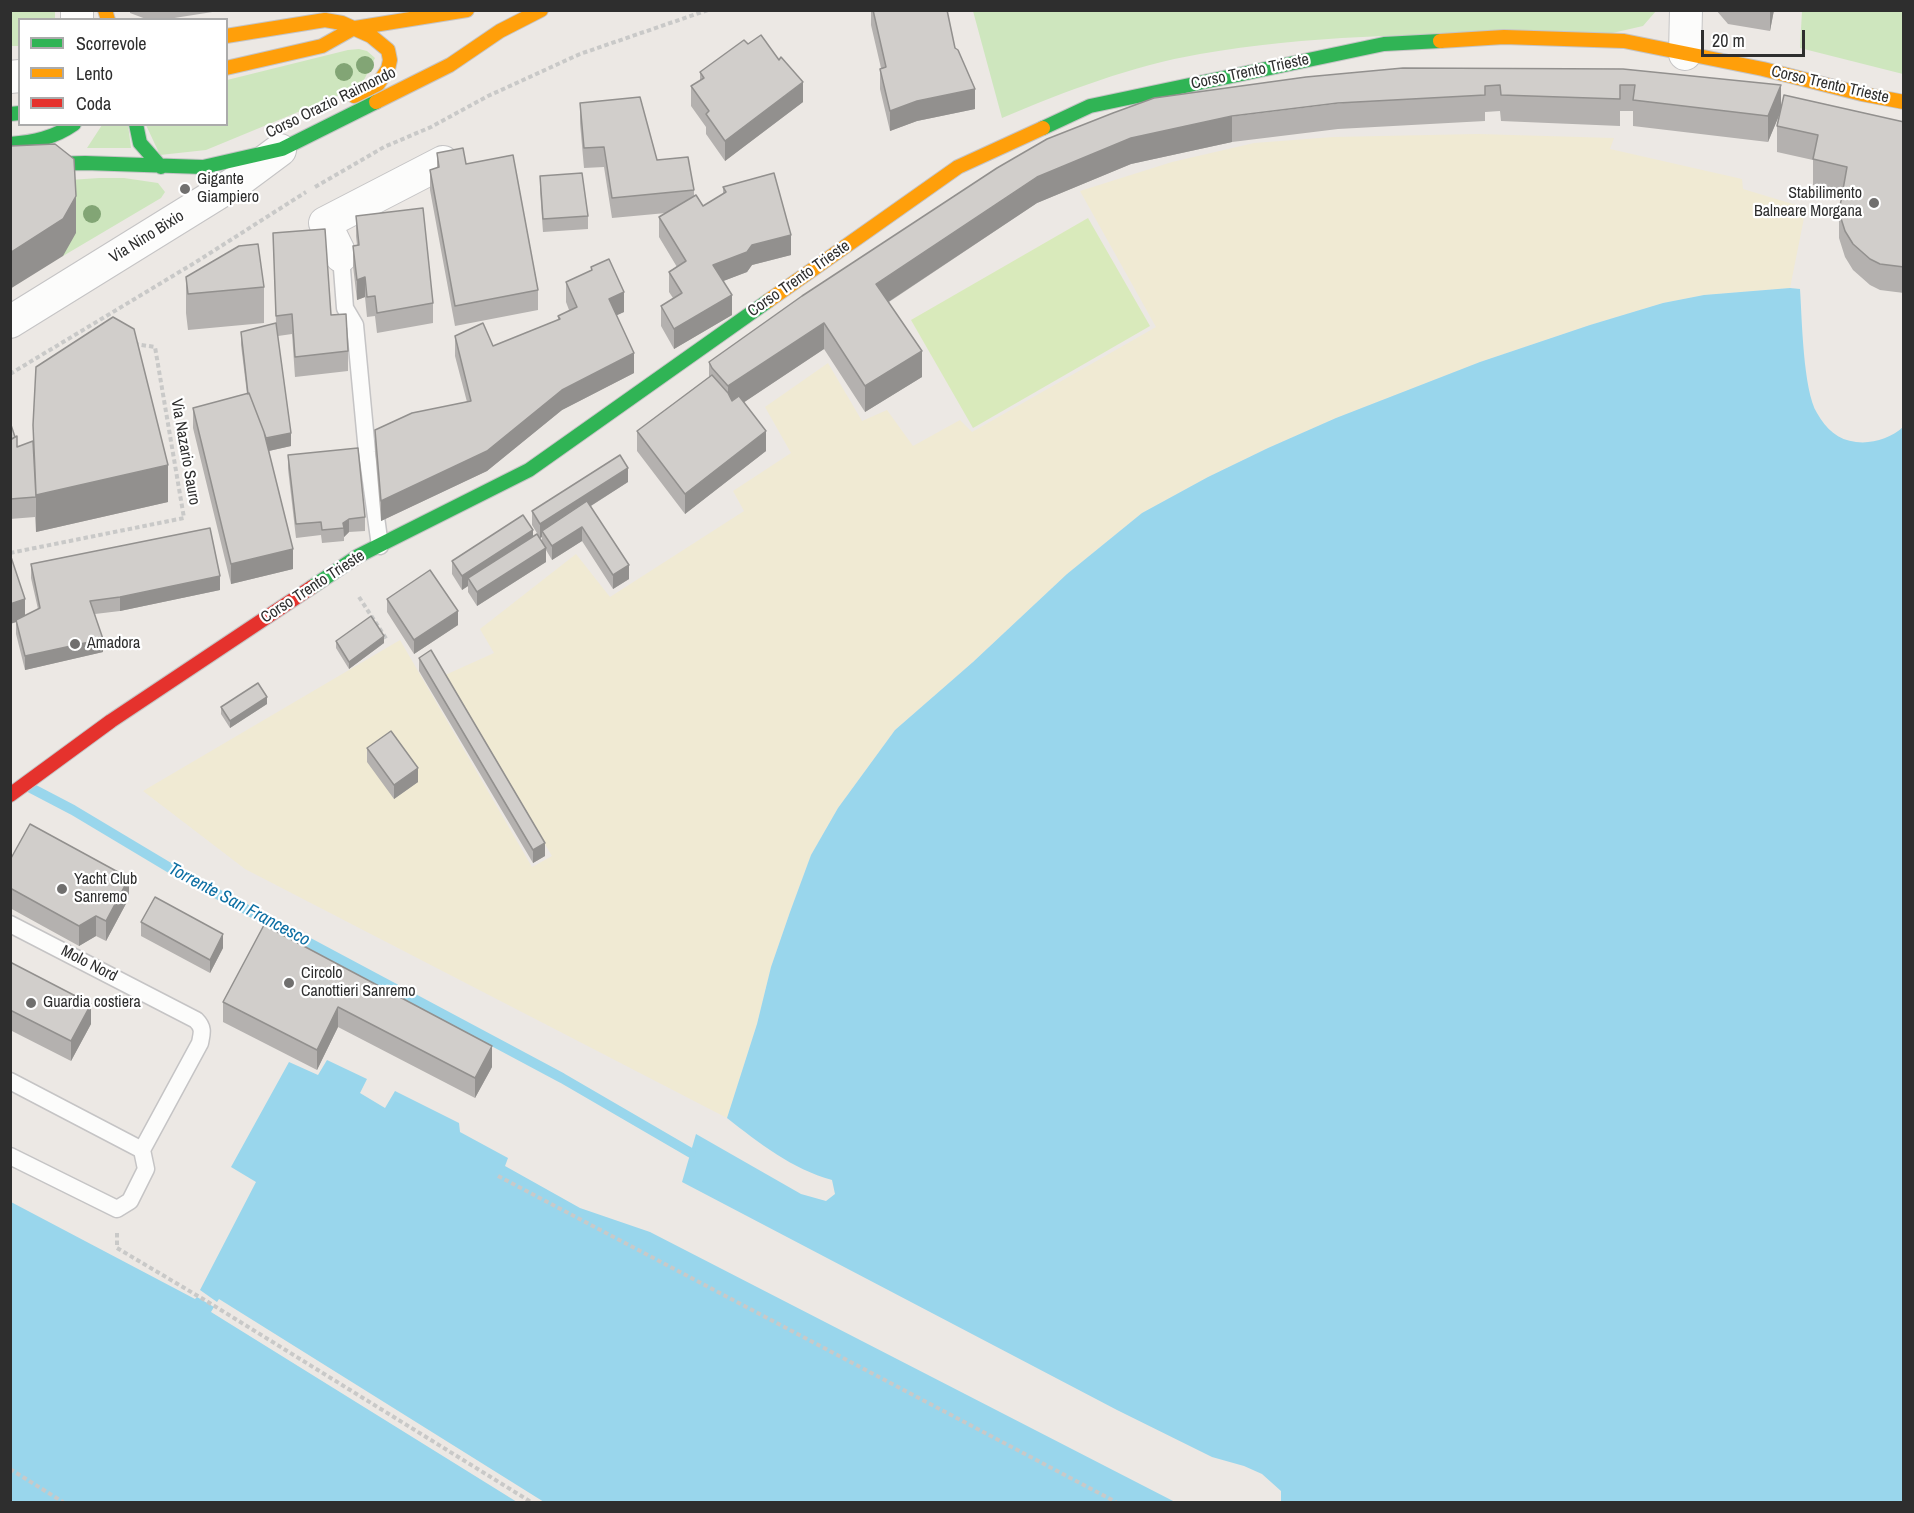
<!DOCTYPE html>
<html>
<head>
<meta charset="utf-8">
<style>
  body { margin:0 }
  #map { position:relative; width:1914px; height:1513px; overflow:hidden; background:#ece8e4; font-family:"Archivo Narrow",sans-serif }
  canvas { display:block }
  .frame { position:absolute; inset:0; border:12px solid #2e2e2e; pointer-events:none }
  .legend { position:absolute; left:18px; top:18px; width:210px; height:108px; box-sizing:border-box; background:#fff; border:2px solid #ababab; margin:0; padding:8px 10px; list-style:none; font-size:18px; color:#2e2e2e }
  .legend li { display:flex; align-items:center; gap:12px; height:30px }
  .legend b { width:30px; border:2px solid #ababab }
  .scale { position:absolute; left:1701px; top:30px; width:104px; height:27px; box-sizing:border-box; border:3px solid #2e2e2e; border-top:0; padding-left:8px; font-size:18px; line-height:21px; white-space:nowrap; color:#2e2e2e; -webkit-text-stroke:4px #fff; paint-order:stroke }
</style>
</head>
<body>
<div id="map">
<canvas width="1914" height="1513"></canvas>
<div class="frame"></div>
<ul class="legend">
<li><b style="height:8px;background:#30b455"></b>Scorrevole</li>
<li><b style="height:8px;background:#ff9f0a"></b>Lento</li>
<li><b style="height:8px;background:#e5322d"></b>Coda</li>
</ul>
<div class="scale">20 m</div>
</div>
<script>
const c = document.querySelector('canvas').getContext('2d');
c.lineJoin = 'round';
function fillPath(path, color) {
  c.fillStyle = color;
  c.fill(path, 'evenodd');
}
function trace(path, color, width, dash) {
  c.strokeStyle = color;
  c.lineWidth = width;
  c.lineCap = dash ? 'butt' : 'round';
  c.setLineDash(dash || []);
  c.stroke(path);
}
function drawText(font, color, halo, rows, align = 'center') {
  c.font = font + ' "Archivo Narrow",sans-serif';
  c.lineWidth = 4.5;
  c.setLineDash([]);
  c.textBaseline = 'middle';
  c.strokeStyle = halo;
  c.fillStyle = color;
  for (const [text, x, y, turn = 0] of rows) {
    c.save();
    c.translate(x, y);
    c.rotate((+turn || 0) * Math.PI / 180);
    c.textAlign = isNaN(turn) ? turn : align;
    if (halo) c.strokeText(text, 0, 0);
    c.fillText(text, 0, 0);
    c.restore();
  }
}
fillPath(new Path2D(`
  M10 11H55V19L20 20 19 46H11Z
  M973 11H1656L1643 26 1608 34C1472 35 1334 30 1200 54 1131 66 1066 91 1002 118Z
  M1802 11H1903V74L1800 48Z
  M359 49 367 51 375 58 361 86 206 150 160 155 146 125 226 124 227 80 348 50Z
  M102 125H128L131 148H87Z
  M99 178H124L158 183 165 192 161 198 63 256 55 181Z`), '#cee6be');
fillPath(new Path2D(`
  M1478 134 1614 138 1610 149 1742 179 1743 189 1806 208 1790 288 1704 295 1663 303 1590 325 1480 362 1336 418 1268 448 1208 477 1142 513 1067 574 973 662 895 730 838 808 811 855 790 912 771 967 757 1024 727 1118 245 869 143 791 400 640 532 867 552 856 443 676 494 653 480 629 576 554 610 597 744 511 733 491 791 453 765 407 828 363 862 421 887 410 913 446 960 420 972 432 1156 327 1080 191 1172 162 1254 143 1333 137Z`), '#f0ead3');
fillPath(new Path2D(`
  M1088 218 1150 326 973 428 911 320Z`), '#d9eabb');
fillPath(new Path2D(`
  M1790 288 1800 289C1802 318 1803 390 1817 413 1826 429 1838 440 1856 442 1873 444 1891 438 1903 427V1502H1281V1491L1262 1474 1244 1466 1212 1457 1117 1410 682 1182 696 1134 801 1194 826 1201 835 1194 832 1180C792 1169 759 1143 727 1118L757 1024 771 967 790 912 811 855 838 808 895 730 973 662 1067 574 1142 513 1208 477 1268 448 1336 418 1480 362 1590 325 1663 303 1704 295Z
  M327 1060 367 1079 360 1093 385 1108 395 1091 459 1123 460 1132 508 1158 505 1166 580 1208 650 1232 1175 1502H544L219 1299 217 1302 200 1290 256 1182 231 1167 289 1062 318 1075Z
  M11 1202 195 1299 197 1297 214 1307 211 1312 517 1502H11Z`), '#99d6ec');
trace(new Path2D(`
  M29 787 73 810 180 874 562 1078 691 1153`), '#99d6ec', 10);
const lane = new Path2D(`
  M341 256 345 308 355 325 367 452 380 546
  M10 924 196 1020C204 1028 202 1033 200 1043L142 1150
  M10 1081 142 1150 146 1169 130 1201 117 1209 10 1156`);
const street = new Path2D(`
  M77 10V20
  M1685 54 1686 10
  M10 77 20 76
  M341 256 325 223 443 162
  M10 322 241 179 280 150`);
const fast = new Path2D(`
  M10 114 20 113
  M136 124 140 143 161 167
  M1043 128 1090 106 1384 44 1440 41
  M10 144C34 142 54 138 74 124
  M10 165 85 163 203 167 282 149 376 102
  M312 587 358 556 529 470 768 301`);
const slow = new Path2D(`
  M105 10 108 20
  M349 29 467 10
  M226 36 325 20 342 23 371 36 388 50 390 60 388 69 378 84 354 96
  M1440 41 1504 37 1624 41 1763 69 1862 94 1904 102
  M226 68 322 46 354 28
  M376 102 450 65 500 31 541 10
  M768 301 958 167 1043 128`);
const jam = new Path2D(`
  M10 795 111 721 312 587`);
trace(lane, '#c5c4c5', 19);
trace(street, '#c5c4c5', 34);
trace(fast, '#c5c4c5', 16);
trace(slow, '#c5c4c5', 16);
trace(jam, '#c5c4c5', 16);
trace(new Path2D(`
  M315 187 384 147 431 127 488 96 580 54 708 10
  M10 374 196 262 306 192
  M10 553 184 518 155 347 135 344
  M359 597 387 640
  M498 1176 1116 1502
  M117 1233V1248L208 1302 531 1502
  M10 1469 63 1502`), '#c9c9c8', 4, [4.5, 3]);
trace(lane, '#fcfcfb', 16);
trace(street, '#fcfcfb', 32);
trace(fast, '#30b455', 14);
trace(slow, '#ff9f0a', 14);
trace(jam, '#e5322d', 14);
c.fillStyle = '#82a575';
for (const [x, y] of [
  [365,65],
  [344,72],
  [92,214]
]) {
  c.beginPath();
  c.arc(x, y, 9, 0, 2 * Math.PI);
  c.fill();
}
fillPath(new Path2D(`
  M130 10H225L168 19H146L130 13Z
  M871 10H947L955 48 975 109 917 121 890 131 880 89V69L881 68 871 25Z
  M1716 10H1774L1770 31 1728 24Z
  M1623 69 1781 111 1904 122V293L1880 290 1870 285 1853 270 1845 257 1839 238V212L1842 192 1813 185V160L1777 152V126L1780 112 1768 142 1633 126V111H1620V126L1501 121 1500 111 1485 112V121L1338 129 1232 142 1131 164 1037 203 889 302 922 377 865 412 824 349 744 402 766 451 685 514 637 451V431L709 377V362L1047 139Z
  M700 72 803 102 725 161 706 134V127L691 106V86L700 81Z
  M580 103 657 160 694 190V196L703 206 723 194V187L791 255 752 265 747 272 723 281 732 315 674 349 661 326V306L673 298 669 292V272L677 267 659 237V217L666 213 612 218 604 167 584 168 580 123Z
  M437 153 466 164 538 290V310L455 326 430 190V170L437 168Z
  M540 176 588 216V229L543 232 540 190Z
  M356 216 433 303V323L377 333 375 316 367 317 365 297 357 300 353 266V246L357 245 356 236Z
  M273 233 331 315 348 351V371L295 377 292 334 278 336 291 446 269 451 293 569 231 584 193 428V408L247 394 241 345V332L276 323Z
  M591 267 624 312 616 315 634 373 562 410 487 471 381 521 375 450V430L467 402 455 356V336L493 346 558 320V316L569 310 566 302V282L591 271Z
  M186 277 264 287V323L188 330 186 313Z
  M10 422 17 447 33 441V425L168 502 36 532 35 517 10 519Z
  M288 455 365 517V531L349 532 344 537V541L322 543 321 535 296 538 288 469Z
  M628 482 591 506 629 579 613 589 582 541 552 560 546 550V562L477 606 468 592V586L462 590 452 574V561L533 536 542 542V537L540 538 532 525V511Z
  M31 564 220 590 120 611 95 614 103 652 25 670 16 634V622L10 624 38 609 31 578Z
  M387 599 458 625 414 654 387 612Z
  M336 641 384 643 349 669 336 648Z
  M419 658 545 856 533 863 419 671Z
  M267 704 230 728 221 714V707Z
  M367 748 418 782 394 799 367 762Z
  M10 860 129 898 106 941 96 936 79 946 10 908Z
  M141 922 223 948 210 973 141 936Z
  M264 925 492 1067 475 1098 338 1027 317 1070 223 1022V1002Z
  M10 962 91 1024 71 1061 10 1030Z`), '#b4b1af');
fillPath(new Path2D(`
  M1770 10H1774L1770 31Z
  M803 82V102L725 161V141Z
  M1781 85V111L1768 142V116Z
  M975 89V109L917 121 890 131V111L917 101Z
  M1232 116V142L1131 164 1037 203 876 310V284L1037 177 1131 138Z
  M76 196V233L63 256 10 289V253Z
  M791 235V255L752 265 747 272 713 285V265L752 245Z
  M365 277V297L357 300V280Z
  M624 292V312L609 319V299Z
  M732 295V315L674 349V329Z
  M824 323V349L728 413V386Z
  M922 351V377L865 412V386Z
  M634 353V373L562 410 487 471 381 521V501L562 390Z
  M766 431V451L685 514V494Z
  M291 433V446L264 452V439Z
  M168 465V502L36 532V495Z
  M628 468V482L545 535 542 531V537L540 538V524Z
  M349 519V532L344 537 343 523Z
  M582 527V541L552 560V546Z
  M533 530V544L468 578V586L462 590V576Z
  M546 548V562L477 606V592Z
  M293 549V569L231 584V564Z
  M629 565V579L613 589V575Z
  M220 576V590L120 611V597Z
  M25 599V619L16 620V622L10 624V604Z
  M458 611V625L414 654V640Z
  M384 636V643L349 669V662Z
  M103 639V652L25 670V656Z
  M267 697V704L230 728V721Z
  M418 768V782L394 799V785Z
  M545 843V856L533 863V850Z
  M129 878V898L106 941V921Z
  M96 916V936L79 946V926Z
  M223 934V948L210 973V960Z
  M91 1004V1024L71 1061V1041Z
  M338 1007V1027L317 1070V1050Z
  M492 1046V1067L475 1098V1078Z`), '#92908e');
const building = new Path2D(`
  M873 10H947L955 48 958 50 975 89 917 101 890 111 880 69 886 67Z
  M761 35 779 60 781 57 803 82 725 141 706 114 709 111 691 86 704 78 700 72 744 40 748 44Z
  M1403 68 1623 69 1781 85 1768 116 1633 100 1635 85H1620V99L1501 95 1500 85 1485 86V95L1338 103 1232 116 1131 138 1037 177 876 284 922 351 865 386 824 323 728 386 712 368 709 362 802 296 997 168 1047 139 1113 113 1154 98 1306 77Z
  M1784 95 1904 122V267L1880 264 1870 259 1853 244 1845 231 1839 212 1847 167 1813 159 1818 135 1777 126Z
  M640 97 657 160 688 157 694 190 612 198 604 147 584 148 580 103Z
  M55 144 74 159 76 196 63 219 10 253V146Z
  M463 148 466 164 513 155 538 290 455 306 430 170 439 167 437 153Z
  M582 173 588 216 543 219 540 176Z
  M774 173 791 235 752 245 747 252 713 265 732 295 674 329 661 306 682 293 669 272 686 261 659 217 696 195 703 206 726 192 723 187Z
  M423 208 433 303 377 313 375 296 367 297 365 277 357 280 353 246 359 245 356 216Z
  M325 229 331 315 346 314 348 351 295 357 292 314 276 316 273 233Z
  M258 244 264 287 188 294 186 277 239 246Z
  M609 259 624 292 609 299 634 353 562 390 487 451 381 501 375 430 412 413 471 401 455 336 483 323 493 346 560 319 558 316 577 307 566 282 592 270 591 267Z
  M113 317 134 329 168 465 36 495 33 425 36 367Z
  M276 323 291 433 266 438 264 432 249 393 248 394 241 332Z
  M712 375 728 393 732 401 739 396 766 431 685 494 637 431Z
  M249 393 264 432 293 549 231 564 193 408Z
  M10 422 15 437 10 440Z
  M17 436V447L33 441 36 497 10 499V440Z
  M358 448 365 517 349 519 343 523 344 528 322 530 321 522 296 524 288 455Z
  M620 455 628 468 540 524 532 511Z
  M587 501 629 565 613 575 582 527 552 546 542 531Z
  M523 515 533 530 462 576 452 561Z
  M210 528 220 576 120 597 90 601 103 639 25 656 16 620 40 608 31 564Z
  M537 534 546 548 477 592 468 578Z
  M11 557 25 599 10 604V557Z
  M430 570 458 611 414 640 387 599Z
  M371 616 384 636 349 662 336 641Z
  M431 650 545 843 533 850 419 658Z
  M258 683 267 697 230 721 221 707Z
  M391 731 418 768 394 785 367 748Z
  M30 824 129 878 106 921 96 916 79 926 10 888V860Z
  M155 897 223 934 210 960 141 922Z
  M264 925 492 1046 475 1078 338 1007 317 1050 223 1002Z
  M10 962 91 1004 71 1041 10 1010Z`);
fillPath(building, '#d1cecb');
trace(building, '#92908e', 1.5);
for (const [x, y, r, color] of [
  [185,189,6,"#706f6e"],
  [1874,203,6,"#706f6e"],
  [75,644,6,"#706f6e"],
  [62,889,6,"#706f6e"],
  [289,983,6,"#706f6e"],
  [31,1003,6,"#706f6e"]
]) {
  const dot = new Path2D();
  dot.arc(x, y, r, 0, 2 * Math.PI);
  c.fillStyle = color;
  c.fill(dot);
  trace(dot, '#fff', 2);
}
drawText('16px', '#2e2e2e', '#fff', [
  ["Corso Trento Trieste",1250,72,-12],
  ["Corso Trento Trieste",1830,85,13],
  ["Corso Orazio Raimondo",331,103,-26],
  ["Via Nino Bixio",147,237,-32],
  ["Corso Trento Trieste",799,279,-35],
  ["Via Nazario Sauro",185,452,80],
  ["Corso Trento Trieste",313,587,-33],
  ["Molo Nord",89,964,27]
]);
drawText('16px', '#2e2e2e', '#fff', [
  ["Gigante",197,180],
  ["Giampiero",197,198],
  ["Stabilimento",1862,194,"right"],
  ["Balneare Morgana",1862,212,"right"],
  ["Amadora",87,644],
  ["Yacht Club",74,880],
  ["Sanremo",74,898],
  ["Circolo",301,974],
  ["Canottieri Sanremo",301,992],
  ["Guardia costiera",43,1003]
], 'left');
drawText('italic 18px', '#0d6fa3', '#fff', [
  ["Torrente San Francesco",239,905,28]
]);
</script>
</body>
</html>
